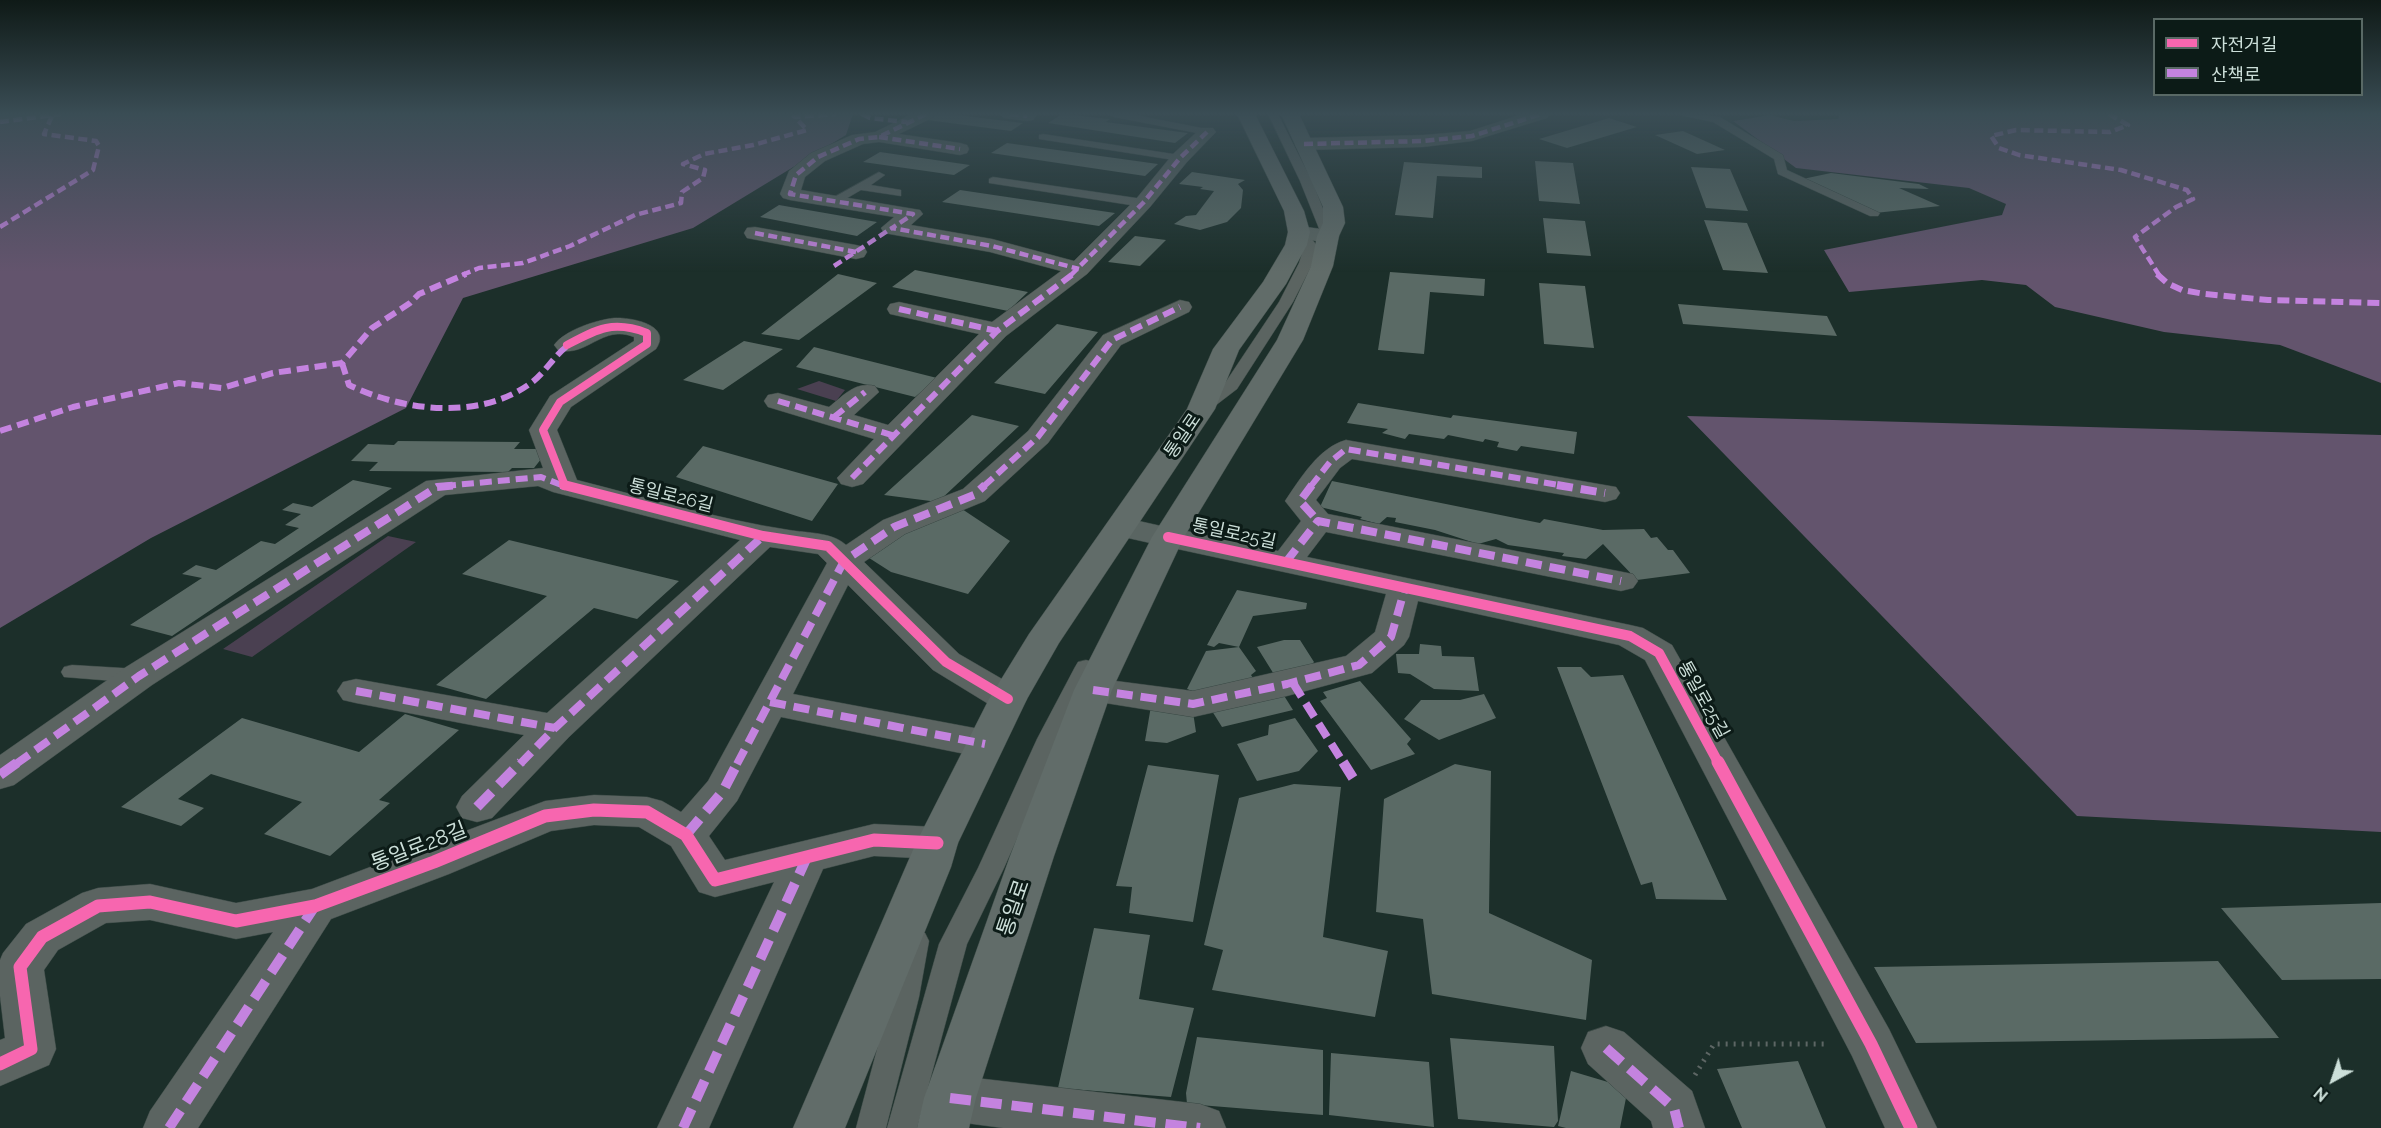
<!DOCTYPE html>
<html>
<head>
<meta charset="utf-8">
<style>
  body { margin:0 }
  #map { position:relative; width:2381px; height:1128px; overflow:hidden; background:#1c2f2a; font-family:Raleway,"Noto Sans KR",sans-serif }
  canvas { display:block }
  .legend { position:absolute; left:2153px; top:18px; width:210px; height:78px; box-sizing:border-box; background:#0c1b17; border:2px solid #596965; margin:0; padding:8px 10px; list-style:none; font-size:18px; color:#ccdfd9 }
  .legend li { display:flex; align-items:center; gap:12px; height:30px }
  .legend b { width:30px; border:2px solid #596965 }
  .north { position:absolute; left:2303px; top:1050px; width:60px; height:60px; -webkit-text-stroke:4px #0c1b17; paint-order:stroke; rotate:220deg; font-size:16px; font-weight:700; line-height:24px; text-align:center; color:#ccdfd9 }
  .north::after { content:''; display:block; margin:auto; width:21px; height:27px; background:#ccdfd9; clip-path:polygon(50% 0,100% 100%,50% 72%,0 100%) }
</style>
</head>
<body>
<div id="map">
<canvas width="2381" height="1128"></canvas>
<ul class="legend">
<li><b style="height:8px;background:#f766af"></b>자전거길</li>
<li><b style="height:8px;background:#c483df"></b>산책로</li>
</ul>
<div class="north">N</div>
</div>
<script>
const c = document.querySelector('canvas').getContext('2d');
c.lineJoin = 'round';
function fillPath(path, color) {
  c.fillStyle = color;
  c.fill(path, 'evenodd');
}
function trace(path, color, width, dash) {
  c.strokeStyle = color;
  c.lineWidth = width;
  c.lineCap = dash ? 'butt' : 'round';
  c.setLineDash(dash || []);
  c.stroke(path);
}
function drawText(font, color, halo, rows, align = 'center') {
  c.font = font + ' Raleway,"Noto Sans KR",sans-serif';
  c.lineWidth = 6;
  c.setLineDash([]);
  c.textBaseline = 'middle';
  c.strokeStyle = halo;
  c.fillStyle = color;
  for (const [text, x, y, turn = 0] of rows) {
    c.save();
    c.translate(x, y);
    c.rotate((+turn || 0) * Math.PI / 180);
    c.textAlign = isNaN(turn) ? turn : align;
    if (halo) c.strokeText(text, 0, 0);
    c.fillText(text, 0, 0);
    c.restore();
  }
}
fillPath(new Path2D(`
  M819 381 845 390 836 401 797 389Z
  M388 536 416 542 252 657 223 649Z`), '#4a4051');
fillPath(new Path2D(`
  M0 114H853L846 135 693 228 463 298 406 408 151 538 0 628Z
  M1840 114H2381V383L2280 345 2164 332 2055 307 2026 285 1982 280 1849 292 1824 250 2002 215 2006 204 1969 188 1796 168 1733 121 1770 115 1794 121 1838 119Z
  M1687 416 2381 435V832L2077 816Z`), '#63546d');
fillPath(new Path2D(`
  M938 114H950L1023 123 1011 131 927 120Z
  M1062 114 1110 119 1106 122 1188 133 1175 143 1048 123Z
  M1609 118 1637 127 1567 148 1539 139Z
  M1683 131 1725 150 1697 154 1655 135Z
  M1007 143 1158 164 1145 176 991 153Z
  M880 152 970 165 954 175 863 162Z
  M1535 161 1573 163 1580 204 1539 201Z
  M1404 162 1482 167V178L1437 176 1433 218 1395 215Z
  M1691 167 1730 169 1748 211 1706 208Z
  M1192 172 1245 180 1238 184 1243 190 1241 208 1227 222 1200 230 1174 224 1186 216 1196 215 1214 191 1200 189 1203 187 1179 184Z
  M1831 173 1919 184 1929 189 1899 188 1940 206 1875 213 1798 180Z
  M960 190 1115 213 1099 226 942 202Z
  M779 205 877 222 857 236 760 217Z
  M1543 218 1585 221 1591 256 1547 253Z
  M1704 220 1747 223 1768 273 1723 270Z
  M1135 236 1166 240 1140 266 1108 262Z
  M915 270 1028 292 1008 311 892 287Z
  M1390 272 1485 279 1484 296 1430 292 1424 354 1378 350Z
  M838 274 877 283 799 340 761 334Z
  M1539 283 1585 286 1594 348 1544 344Z
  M1678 304 1827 316 1837 336 1683 324Z
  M1057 324 1098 332 1045 394 994 383Z
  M744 341 783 349 723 390 683 380Z
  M814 347 937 378 915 397 796 367Z
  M1358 403 1451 418 1453 415 1577 432 1574 454 1521 446 1517 451 1497 447 1499 442 1485 439 1483 442 1448 435 1444 439 1409 434 1405 439 1382 433 1388 429 1347 423Z
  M972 415 1019 426 938 502 884 495Z
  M398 441 520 442 514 449H549L534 468H512L508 472 369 471 378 462 351 461 368 444 394 445Z
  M703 446 838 484 812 521 676 477Z
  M353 480 392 488 172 636 130 625 202 578 182 574 196 565 216 570 261 541 275 544 299 528 285 525 301 514 282 510 293 503 312 507Z
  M1332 481 1540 523 1544 519 1603 530 1644 529 1651 538 1657 537 1668 550H1673L1690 573 1637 580 1603 544 1586 559 1562 556 1564 553 1508 545 1496 539 1478 544 1435 530 1395 522 1396 518 1387 517 1379 524 1360 519 1362 517 1320 507Z
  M959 507 1010 541 968 594 891 572 866 556 892 538Z
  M509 540 679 581 637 619 594 608 486 699 436 685 547 596 462 574Z
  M1237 590 1307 603 1306 609 1253 616 1239 647 1256 671 1251 675 1255 681 1200 694 1187 689 1206 651 1239 647 1219 643 1214 647 1207 645Z
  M1284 640H1300L1314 662 1308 669 1275 676 1257 647Z
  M1420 644 1441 646 1442 656 1474 657 1479 691 1434 689 1410 674 1398 673 1396 654H1419Z
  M1557 667H1581L1591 677 1623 675 1727 900 1656 899 1652 882 1641 885Z
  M1360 681 1411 739 1407 744 1415 754 1371 770 1320 701 1327 698 1323 692Z
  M1283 694 1293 710 1222 727 1212 711Z
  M1484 694 1496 718 1439 740 1404 719 1421 700H1460Z
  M1151 706 1193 712 1196 732 1167 743 1145 741Z
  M405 714 459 730 379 800 390 803 330 856 264 834 302 802 211 774 178 799 204 808 181 826 121 807 242 718 359 752Z
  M1295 718 1318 751 1299 771 1257 781 1237 744 1268 735 1269 725Z
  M1455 764 1491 771 1489 913 1592 960 1586 1020 1432 994 1423 919 1376 912 1384 799Z
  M1148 765 1219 775 1193 922 1129 913 1132 887 1116 886Z
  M1294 784 1341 787 1323 937 1388 951 1375 1017 1212 990 1223 950 1204 945 1239 798Z
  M2381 903V979L2282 980 2221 908Z
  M1094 928 1150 935 1139 999 1194 1008 1171 1097 1058 1088Z
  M2218 961 2279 1038 1916 1043 1874 967Z
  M1197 1037 1323 1050V1115L1187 1104 1186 1093Z
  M1450 1038 1554 1046 1558 1121 1554 1127 1458 1119Z
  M1331 1053 1429 1062 1434 1127 1329 1115Z
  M1798 1061 1826 1128H1742L1717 1069Z
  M1571 1071 1628 1088 1620 1128H1566L1558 1126Z`), '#5a6a65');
const lane = new Path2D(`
  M1109 114H1130L1207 129 1212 132 1207 135 1114 117Z
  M1268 114H1278L1312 181 1334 236 1333 239 1328 240 1322 236 1300 181Z
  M1683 114 1720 117 1783 155 1787 170 1880 213 1878 216H1870L1778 174 1774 159 1713 122 1684 116Z
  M1043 134 1180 155 1186 158 1180 161 1039 139V135Z
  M879 172 885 175 871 185 901 190V196L861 190 837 204H829L827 201Z
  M993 177 1143 199 1149 203 1143 207 989 183V179Z
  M1299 228 1304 229 1318 247 1313 263 1293 302 1237 389 1207 412H1195L1193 409 1195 406 1225 383 1279 302 1299 263 1304 247 1293 232Z
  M1086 660 1094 662 1097 667 1061 739 1004 868 967 944 917 1128H887L939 944 978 868 1037 739 1075 667 1078 662Z
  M72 665 139 669 147 671 150 676 147 681 139 683 64 677 61 672 64 667Z
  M915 930 925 933 929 941 919 997 886 1128H856L891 997 901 941 905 933Z`);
const street = new Path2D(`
  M912 114H935L932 118 899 134 960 143 967 145 969 149 967 153 960 155 879 142 863 144 825 161 805 177 801 190 920 210 923 214 911 225 992 239 1074 261 1136 199 1173 154 1201 128H1213L1216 132 1187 162 1150 207 1087 274 1006 336 863 484 852 487 841 484 837 478 874 439 768 407 764 401 768 395 778 393 829 407C843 396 855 381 875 386L879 392 854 415 888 425 979 334 890 314 887 309 890 304 899 302 992 322 1061 271 990 252 884 233 881 228 894 217 790 200 783 198 780 194 789 171 811 153 852 135 875 132Z
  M1001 114H1034L1036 116 1033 120 1027 121 1004 118Z
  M1523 114H1550L1547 118 1472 141 1423 147 1304 150 1297 148 1295 144 1297 140 1304 138 1423 135 1470 131Z
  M755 227 856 245 864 247 867 252 864 257 856 259 747 238 744 233 747 228Z
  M1180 300 1189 302 1192 307 1189 312 1121 345 1048 443 985 501 905 534 864 562 959 654 1021 690 1027 699 1021 708 1008 712 995 708 933 670 848 585 793 694 985 730 999 734 1005 744 999 754 985 758 781 717 737 801 709 836 725 860 874 824 937 827 952 832 958 843 952 854 937 859 874 856 823 869 709 1128H657L774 882 715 897 699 892 671 846 639 827 594 825 551 831 449 874 331 919 198 1128H143L150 1111 273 932 236 939 150 920 106 923 58 950 44 970 56 1049 49 1065 0 1086V1040L5 1038 0 996V960L3 953 26 924 82 893 98 888 150 884 236 903 312 889 545 801 594 795 647 797 662 801 681 812 708 781 827 563 818 554 770 547 569 737 492 818 477 822 462 818 456 807 462 796 524 735 356 703 343 700 337 691 343 682 356 679 547 713 740 540 553 492 538 486 445 495 152 685 14 785 0 789V755L126 667 426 481 543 468 529 430 550 396 634 341V337C602 324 587 358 558 350L554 345C565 330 596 320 614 318 631 317 673 325 656 349L571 407 557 430 577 480C647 498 717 519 789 530 807 533 832 532 846 545L883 520 963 489 1028 431 1103 335Z
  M1346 440 1616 487 1620 493 1616 499 1605 502 1352 459 1340 468 1316 500 1328 514 1633 574 1638 581 1633 588 1621 591 1326 532 1307 557 1630 625 1643 628 1672 645 1889 1029 1937 1128H1885L1852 1056 1645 660 1619 645 1418 601 1409 637 1404 645 1372 673 1287 696 1193 717 1080 699 1074 690 1080 681 1093 678 1193 691 1346 656 1375 632 1386 594 1168 547 1157 544 1152 537 1157 530 1168 527 1278 551 1301 521 1285 501C1300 479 1319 447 1346 440Z
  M1606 1026 1624 1032 1692 1091 1705 1128H1653L1651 1121 1588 1064 1581 1048 1588 1032Z
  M950 1075 1200 1104 1219 1111 1226 1128H1003L950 1121 932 1115 924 1098 932 1081Z`);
const secondary = new Path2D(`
  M1299 226 1336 231 1339 236 1336 241 1328 243 1291 237 1288 232 1291 227Z
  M1121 517 1179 530 1184 537 1179 544 1168 547 1110 534 1105 527 1110 520Z`);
const primary = new Path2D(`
  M1237 114H1255L1304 211 1310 232 1307 245 1286 284 1239 350 1215 409 1059 643 1027 699 958 843 951 867 845 1128H793L916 843 989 699 1029 634 1187 409 1213 349 1263 282 1285 245 1288 232 1284 211Z
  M1281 114H1299L1343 207 1345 223 1339 236 1333 266 1303 340 1184 537 1112 690 1054 856 976 1098 969 1128H917L924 1098 1010 856 1074 690 1152 537 1277 340 1311 266 1317 236 1323 223V207Z`);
trace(lane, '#3a4945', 1);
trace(street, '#3a4945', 1);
trace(secondary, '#3a4945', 1);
trace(primary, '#3a4945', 1);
trace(new Path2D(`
  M1695 1075 1714 1044H1826`), '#5d6664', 5, [2, 6]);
fillPath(lane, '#5b6461');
fillPath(street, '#5b6461');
fillPath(secondary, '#5a6562');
fillPath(primary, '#616c69');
trace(new Path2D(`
  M862 114 870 118 907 122
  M926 114 879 137 859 139 818 157 796 175 790 194 913 214 892 228 992 246 1079 269
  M1010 114 1027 116
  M2109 114 2128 125 2110 132 2016 130 1991 136 1999 148 2019 155 2121 170 2187 190 2193 199 2176 207 2135 237 2159 275
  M792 115 795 117 836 114
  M0 122 61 114
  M879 137 960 149
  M1304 144 1423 141 1472 136 1541 114
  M0 227 93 170 99 146 96 141 44 134 52 116
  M755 233 856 252
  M834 266 892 228
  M462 275 479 268 523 263 570 246 635 215 681 203 682 192 703 178 705 170 683 164 704 154 753 145 807 130 795 117
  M1071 275 1143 203 1180 158 1207 132`), '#c483df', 4.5, [9, 4.5]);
trace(new Path2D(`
  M2157 274 2167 283 2182 290 2205 294 2268 300 2381 303
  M899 309 997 331
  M342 363 349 385C403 411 479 421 531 383 546 372 554 355 570 344
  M778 401 895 436
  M834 417 865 392
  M0 431 73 407 179 383 222 388 273 373 342 363 372 328 410 303 419 294 466 274
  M852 478 997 331 1073 274
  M444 486 541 477 564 486
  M984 486 1038 437 1112 340 1180 307
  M1311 486 1330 462 1346 449 1565 486`), '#c483df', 6, [12, 6]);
trace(new Path2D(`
  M561 485 564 486
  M1312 485 1300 501 1318 521
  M1557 485 1605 493
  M1286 562 1318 521 1621 581
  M1293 683 1344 764
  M1093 690 1193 704 1287 684 1359 665 1391 637 1405 588
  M356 691 555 728
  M770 702 985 744
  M16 764 139 676 437 487 460 485
  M520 764 555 728 763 536
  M737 764 844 561 894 527 974 495 985 485`), '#c483df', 8, [16, 8]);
trace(new Path2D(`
  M1343 762 1353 778
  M0 775 18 762
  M477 807 521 762
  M686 835 723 791 738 762
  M1606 1048 1674 1108 1679 1128
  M950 1098 1200 1128
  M169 1128 315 906
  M683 1128 807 857`), '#c483df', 10, [21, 10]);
trace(new Path2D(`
  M565 486 543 430 560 402 647 344V333C613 320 597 329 567 345`), '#f766af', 8);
trace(new Path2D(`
  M564 485 763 536 828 546 946 662 1008 699
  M1168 537 1630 636 1659 653 1719 764`), '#f766af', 10);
trace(new Path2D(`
  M1718 762 1871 1044 1911 1128
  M0 1064 31 1049 20 967 42 937 98 906 150 902 236 921 315 906 434 862 545 816 594 810 647 812 686 835 715 880 874 840 937 843`), '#f766af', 13);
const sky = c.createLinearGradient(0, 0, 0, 272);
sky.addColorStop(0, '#0f1a17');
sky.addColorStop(0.42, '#3a4d55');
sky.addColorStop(1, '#3a4d5500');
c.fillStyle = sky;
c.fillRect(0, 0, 2381, 272);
drawText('18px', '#ccdfd9', '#0c1b17', [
  ["통일로",1183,436,-56],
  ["통일로26길",671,496,14],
  ["통일로25길",1234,534,12],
  ["통일로25길",1703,700,61]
]);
drawText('21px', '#ccdfd9', '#0c1b17', [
  ["통일로28길",419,847,-21],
  ["통일로",1014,908,-71]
]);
</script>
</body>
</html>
